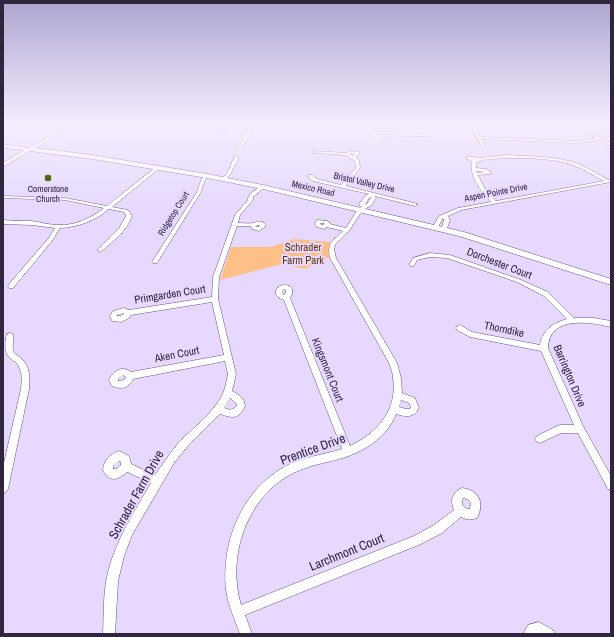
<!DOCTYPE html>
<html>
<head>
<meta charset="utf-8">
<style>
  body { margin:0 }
  #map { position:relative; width:614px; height:637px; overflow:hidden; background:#e6d8fe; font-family:"Archivo Narrow",sans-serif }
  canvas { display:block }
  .frame { position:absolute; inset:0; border:4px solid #2f253d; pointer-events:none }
</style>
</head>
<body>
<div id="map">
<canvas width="614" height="637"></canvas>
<div class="frame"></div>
</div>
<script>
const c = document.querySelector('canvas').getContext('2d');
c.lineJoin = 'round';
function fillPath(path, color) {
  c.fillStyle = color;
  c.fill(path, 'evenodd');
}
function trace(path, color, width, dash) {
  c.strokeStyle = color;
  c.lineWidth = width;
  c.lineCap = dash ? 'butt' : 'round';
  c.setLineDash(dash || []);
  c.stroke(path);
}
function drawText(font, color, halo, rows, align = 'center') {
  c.font = font + ' "Archivo Narrow",sans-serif';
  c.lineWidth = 4;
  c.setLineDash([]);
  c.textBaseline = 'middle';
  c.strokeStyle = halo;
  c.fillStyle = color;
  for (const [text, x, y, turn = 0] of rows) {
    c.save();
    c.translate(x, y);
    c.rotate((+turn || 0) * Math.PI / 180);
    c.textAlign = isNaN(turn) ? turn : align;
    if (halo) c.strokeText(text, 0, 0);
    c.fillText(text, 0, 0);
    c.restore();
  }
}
fillPath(new Path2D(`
  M294 239 330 242 329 257 305 269 282 264 220 280 231 247H271Z`), '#ffc088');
trace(new Path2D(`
  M606 124 607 125 603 127 605 131 611 135`), '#f88fad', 1);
const minor = new Path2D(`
  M160 124 196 125 218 124 225 130 222 131 215 125 196 127 162 125Z
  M251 124H255C250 133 247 147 236 148V146L241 143Z
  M369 124H373V131L377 135 430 134 432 135 430 136 379 137 384 142 382 143C374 138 369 134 369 124Z
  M470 124H474L480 137 578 141 597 138 572 124H576L611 143V146L600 140 578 143 482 139 485 146 483 147 481 146Z
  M524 124H536L531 126Z
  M314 151 346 153 351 151 359 152 360 153 356 158 359 160 360 168 346 186 418 204 415 206 375 196 376 198 371 206 366 208 360 214 349 231 335 245 334 249 336 258 397 363 401 378 402 393 415 398 419 408C414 418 406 417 396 414 387 438 362 453 339 459 325 463 311 465 298 471 271 482 252 507 243 533 235 555 234 582 241 605L414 536 434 525 454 510C450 500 452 492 462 488 479 490 485 503 477 518 471 520 467 520 461 517L442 533 421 544 245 615 252 634H240C235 620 228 605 226 590 221 543 241 491 284 467 302 457 323 455 342 449L284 300C277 298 273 294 278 287 287 282 297 287 290 298L350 446C377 433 398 410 393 378 393 373 391 368 389 363L330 258C327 242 333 241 343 231L327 227 324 229 317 227 314 224 317 220 328 221 330 224 346 228 356 212 361 207 359 204 365 196 369 194 313 181 308 177V175H312L317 179 341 185 356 168 355 161 345 155 315 153H314ZM351 153 355 154 353 156 349 154ZM370 197 371 198 367 204 365 205 369 198ZM320 223H324V224L323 225H321ZM284 289 286 290V293L283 295 282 291ZM401 400 409 403 411 407 410 409H406L399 407ZM463 498 467 499 471 503 470 509H467L462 504V500Z
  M505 155C527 156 551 156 573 162 586 166 597 174 609 180H611V182L461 210 448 216 450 220 446 231 444 232 441 230 444 220 443 218 437 229H433L432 228 439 216 458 208 491 202C481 192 469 176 472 162L466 158V156L480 158ZM505 158C526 158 550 158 570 164 582 168 593 175 604 181L496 201 485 189 478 175 490 174 492 173 487 169 476 168V163L482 160ZM476 171 485 172 477 173Z
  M235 156 239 157 231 173 226 180H222V179L227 173Z
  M156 167 160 168 112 207 128 210 132 216C127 231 113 241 102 251L100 252 97 250 119 228 126 216 124 212 109 209C95 221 78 227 60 228L52 241 13 288H9L8 286 9 284 48 239 55 228 32 225 3 224V220C12 221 22 221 31 221 40 222 49 225 58 225 75 226 91 218 104 208L65 200 3 198V196L65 198 107 206Z
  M205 175 209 176 205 180 201 192 157 263H153L152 262 197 192 201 180Z
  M261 186 265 187 253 197V200L240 215 238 223C242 223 249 224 253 223 258 222 257 221 263 222L266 226 259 231 252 229 251 226H237L219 277 218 299 236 374 232 391C240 395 244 398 245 406 238 420 233 418 220 414L187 447 174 463 132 535 124 556 118 581 115 634H103C104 613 103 592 108 572 116 540 134 512 151 483L127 472C118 480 109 483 103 470 104 459 110 455 119 451L129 456 131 464 155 475 172 451 180 441 207 416 221 398 225 388 228 374 225 361 133 379C129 388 122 390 112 386L109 380C113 371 122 365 131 372L224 355 212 302 131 315 129 318 121 322 112 321 110 316 113 311 124 308 129 310 212 297 213 277 235 215 248 200V198L251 193ZM257 225H259L260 226 258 227H256ZM123 313 124 314 120 316H117V315ZM123 375 126 377 124 380 118 381V379ZM230 398 236 403 237 405C233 411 230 410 224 408ZM119 461 121 462V465L116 469H113V466Z
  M430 253 450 255 521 280 548 292 574 318H594L611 321V327C590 322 549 315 548 348L583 426 611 476V491L608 489 578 433H561L540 443 537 442 535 439 537 436 557 426 560 425H574L541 351 470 337 457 330 456 328 457 326 460 325 472 332 540 345C542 330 553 323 567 319L544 296 517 282 447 258 430 257 417 260 414 266H410L409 265 413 258Z
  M10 333 13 334C14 339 12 345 13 350 14 354 19 356 22 359 30 367 30 378 29 389L8 489 6 492 3 494V467L21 389C22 380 23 372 17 364 15 361 10 359 8 356 4 350 5 340 7 334Z
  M539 622 553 630 555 634H523L528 625Z`);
const major = new Path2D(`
  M72 124H77L35 148 92 155 207 174 263 185 464 232 611 279V285L459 236 263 189 207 178 92 159 30 151 3 167V163L24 150 3 148V144L28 148Z`);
trace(minor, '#695289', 1);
trace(major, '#695289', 1);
fillPath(minor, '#fff');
fillPath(major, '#fff');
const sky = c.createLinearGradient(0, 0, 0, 213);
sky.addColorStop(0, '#aea5d0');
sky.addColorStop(0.58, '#f4edff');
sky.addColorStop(1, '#f4edff00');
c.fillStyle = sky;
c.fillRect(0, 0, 614, 213);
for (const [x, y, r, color] of [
  [48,178,4,"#51640e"]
]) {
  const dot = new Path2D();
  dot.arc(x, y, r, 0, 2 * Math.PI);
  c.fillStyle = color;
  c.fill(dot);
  trace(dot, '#e6d8fe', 1.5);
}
drawText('9px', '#2f253d', '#e6d8fe', [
  ["Bristol Valley Drive",364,183,13],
  ["Mexico Road",313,189,13],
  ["Aspen Pointe Drive",496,193,-11],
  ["Ridgetop Court",174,214,-58]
]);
drawText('9px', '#2f253d', '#e6d8fe', [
  ["Cornerstone",48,190],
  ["Church",48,200]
]);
drawText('11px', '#60390f', '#e6d8fe', [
  ["Schrader",303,248],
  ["Farm Park",303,261]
]);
drawText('11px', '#2f253d', '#e6d8fe', [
  ["Dorchester Court",499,264,21],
  ["Primgarden Court",170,295,-9],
  ["Thorndike",504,330,12],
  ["Aken Court",177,355,-11],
  ["Kingsmont Court",327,370,68],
  ["Barrington Drive",569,376,67]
]);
drawText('13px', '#2f253d', '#e6d8fe', [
  ["Prentice Drive",313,450,-20],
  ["Schrader Farm Drive",137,495,-61],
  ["Larchmont Court",347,553,-22]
]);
</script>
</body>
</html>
